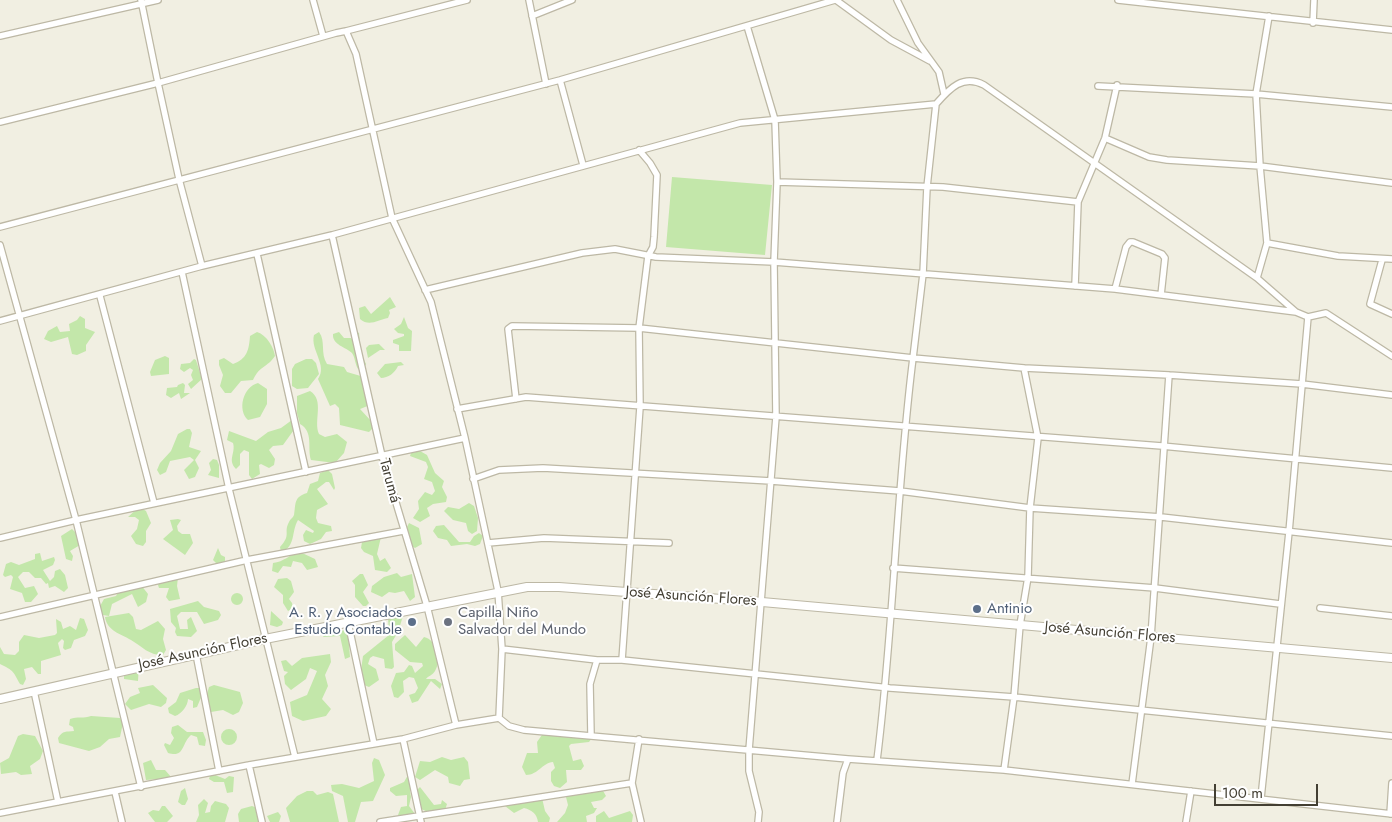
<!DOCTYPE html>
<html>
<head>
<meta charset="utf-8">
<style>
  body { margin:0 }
  #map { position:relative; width:1392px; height:822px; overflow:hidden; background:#f1efe2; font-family:Jost,sans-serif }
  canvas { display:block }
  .scale { position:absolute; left:1214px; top:784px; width:104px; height:22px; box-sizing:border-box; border:2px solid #433f33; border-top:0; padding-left:6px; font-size:15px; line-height:18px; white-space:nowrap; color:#433f33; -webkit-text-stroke:4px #fff; paint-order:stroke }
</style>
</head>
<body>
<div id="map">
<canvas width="1392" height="822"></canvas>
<div class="scale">100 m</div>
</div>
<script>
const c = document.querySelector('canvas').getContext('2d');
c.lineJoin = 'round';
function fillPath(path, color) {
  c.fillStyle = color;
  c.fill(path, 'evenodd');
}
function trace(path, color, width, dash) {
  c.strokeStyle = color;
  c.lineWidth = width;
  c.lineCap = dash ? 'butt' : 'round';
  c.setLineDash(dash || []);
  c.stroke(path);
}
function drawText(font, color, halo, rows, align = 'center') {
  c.font = font + ' Jost,sans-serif';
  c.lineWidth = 4;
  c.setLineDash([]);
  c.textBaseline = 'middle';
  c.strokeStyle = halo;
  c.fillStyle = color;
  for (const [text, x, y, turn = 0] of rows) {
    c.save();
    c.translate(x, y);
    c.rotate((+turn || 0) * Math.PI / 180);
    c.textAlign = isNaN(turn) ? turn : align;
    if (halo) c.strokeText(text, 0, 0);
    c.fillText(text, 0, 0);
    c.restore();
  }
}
fillPath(new Path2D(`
  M672 177 772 185 765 255 666 247Z
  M390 297 396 307 389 310 390 313 388 318C378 320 369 327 360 319L359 308 365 306 371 314Z
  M80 316 85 319V328L95 332 86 345V351L77 355 72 354 68 337 51 342 44 339 48 331 57 326 60 332 70 331 69 324 77 320Z
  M404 317 408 328 412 331 411 351H399V345L393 343V340L404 336V334L398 333 394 329 401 324Z
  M257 332C267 335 274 348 275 356 267 368 260 365 253 380L241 381 231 393H225L220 386 223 375 219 365V360L224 358 233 364C247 359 249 350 250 336Z
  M319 332C326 341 320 353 327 364L344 367 347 372 364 377 370 405 360 409 372 422 373 428 369 432 340 425 339 408 335 404 330 406 318 379C328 365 310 350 314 335Z
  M339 332 344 338H351L355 343 357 332 359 333 361 353 366 364 363 370 358 369C355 364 355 357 352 353 346 347 332 345 333 334Z
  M379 344 385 350H380L368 358 366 348 369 345Z
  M165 356 169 358V374L151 376 150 372 155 360Z
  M194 359 196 360 202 379 191 389 188 384 193 380 191 375 193 370 190 368 184 372 180 369 181 364 190 363Z
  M306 359H312L316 363 319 374 308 388 297 389 292 386V369L295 364Z
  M401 362 404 365 398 366C395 373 388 378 381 378L377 373 385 364Z
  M183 383 185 385 184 393H190L181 399 179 393 171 398 166 395 167 388 177 387 178 385Z
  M258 383 267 389V404L260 417 248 420C237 410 243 387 258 383Z
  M310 391C325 400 313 421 319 434L325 437 337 434 347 442 344 453 335 463 311 460C307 448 314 432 300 424L297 413V396Z
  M292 420 296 427 283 445 273 446 269 450 275 459 274 465 269 468 261 464 259 465 260 474 252 479 249 475V452L244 450 240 454V465L236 469C227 460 236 453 233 443L227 440 229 431 256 441 268 432 281 428Z
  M187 429H190L192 433 189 447 201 451 195 460 199 468 195 477 189 479 184 470 194 460 190 457 170 461 166 472 160 475 157 470 160 463 171 451 178 434Z
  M420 451 427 455 435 473 444 481 442 487 447 497 446 502 433 504 427 508 430 516 420 522 413 518 419 509 418 501 425 492 432 495 435 491 432 482 424 479 428 467 426 462 410 456 411 453Z
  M213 459 217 460 219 465V478L208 475 211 470 209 463Z
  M328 470 332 474 335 488 334 490 329 482H326L317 489 328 504 317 510 316 518 318 523 331 526 332 531 326 532 321 539 310 544 304 541 303 535 306 530 313 533 314 531 298 520C291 532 296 547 281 552L280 547C292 534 283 533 289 522 290 519 293 518 294 515 296 505 293 497 307 493L310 484 318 481 320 473Z
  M469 503 474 506 478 518 477 531 472 534 468 531 466 523 453 520 444 511 448 507 459 509Z
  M139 507 146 511 151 523 146 531V542L143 546 136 544 131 536 137 529 139 520 135 517H128Z
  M178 519 181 520 177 526 178 531 182 534H190L193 543 185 555 163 539 173 530 170 520Z
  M409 523 419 528 422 544 415 548 412 546 407 527Z
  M444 525 459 542H470L474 536 479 533 483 536 480 544 475 546 467 544 451 546 447 540 438 538 433 531 436 526Z
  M72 529 76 533 80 545 70 551 73 556 72 561 66 559 61 536Z
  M381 537 377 554 380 561 385 558 391 568 387 572 375 570 373 556 364 552 361 548 362 542Z
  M218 548 221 555 225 557V563L217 564 213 560Z
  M300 552 315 559 318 567 307 570 302 563 293 561 291 567 283 566 278 573 272 571 273 563C284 562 290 554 300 552Z
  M40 553 42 561 54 557 55 560 53 565 43 570 50 581 54 577 55 571 60 569 65 575 68 588 64 592 55 586 49 588 48 583 46 584 41 578H35L29 572H23L18 577 25 588 34 586 38 594 31 602H25L22 593 10 589 13 577 11 575 5 577 3 575 6 564 11 562 19 565 35 559V554Z
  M397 573 401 577 412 574 415 597 410 601 404 591 395 593 389 592 382 597 371 592 372 586 384 577Z
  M360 574H363L368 585 363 592 369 603 366 606H363L355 597V585L352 581Z
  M178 577 177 586 180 599 169 601 166 597 169 588H159L158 585 159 582Z
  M287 578 291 581 294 592 289 599 292 603 293 608 288 611 283 603V595L274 587 278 579Z
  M141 585 148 594 146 602 138 607 132 594 112 604 109 616 103 615 99 608 104 599 116 596 119 591 136 589Z
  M231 599a6 6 0 1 1 12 0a6 6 0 1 1-12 0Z
  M198 601 204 607 219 611 221 615 218 620 204 624 197 612H181L177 616 180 629H188L187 620 191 617 197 631 191 637 177 636 175 632 176 628 171 622 170 609Z
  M271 611 283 622 282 625 277 627 270 625Z
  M129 613 133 617 136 629 141 630 158 621 165 629 163 639 166 650 163 655C148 655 143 647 131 640 121 634 107 631 105 617Z
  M398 613 403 616 398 632 392 642 394 667 392 669 385 668 384 659 373 656 370 658 368 664 376 669 379 680 369 687 364 685 361 670 363 656 389 635 388 616Z
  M80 618 84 619 88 630 85 636 74 640 71 648 65 650 63 648 64 641 62 639 58 643 61 655 41 661V674H38L32 667 24 669 26 679 23 685 20 684C13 671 14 671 0 664V647L4 654 15 655 19 651V642L24 635 39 638 55 635 57 633 56 619 61 622 63 629 70 626 76 630Z
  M344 630 348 632 350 657 345 659 340 636 323 637 327 631 337 632Z
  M405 635 416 647 424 637C437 640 442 660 435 671 433 675 428 676 426 679H435L442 684 440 689 431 681 418 701 412 703 409 695 415 693 418 688 414 678 409 677 403 681 404 692 398 698 394 697 391 686 396 673 404 672 409 665 412 666 415 673 423 666 422 663 410 662 395 650V644Z
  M330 654 331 662 325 675 328 686 322 699 331 709 326 716 303 721 292 716 290 702 307 695 317 671 310 668 306 679 291 690 285 684 284 676 288 672 284 671 281 661 286 660 292 666 302 658Z
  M139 664 138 681 124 679V675L132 666Z
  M153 685 167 698 166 703 161 707 149 704 131 710 125 704 130 697 140 693 138 688Z
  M214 685 240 692 243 703 239 712 233 715 223 710 211 712 206 709 204 704 209 687Z
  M196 688H200L202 695 197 707 193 708V701L188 699C188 705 182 714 175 716L169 713 168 708 176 702 180 693Z
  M91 716 120 718 123 723 120 737 109 739 100 747 89 751 59 743 58 738C63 730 66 732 74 731L73 727 69 725 70 719C77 716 84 719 91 716Z
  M178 725 187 732H203L206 740 205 746 199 745 197 737 191 735C181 744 185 758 168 753L164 745 165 743 170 745 174 738 171 733 172 727Z
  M221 737a8 8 0 1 1 16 0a8 8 0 1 1-16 0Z
  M544 732 572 738H592L589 742 571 744 569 746 573 761 581 759 584 766 581 770H566L567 782 560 788 554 786 551 781V772L555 768 553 762C542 763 538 775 526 775L522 767 527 753H538L537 742Z
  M23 734 35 736 43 751 40 759 30 766 32 774 21 775 16 772 1 774 0 763 9 758 18 736Z
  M442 757 451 760 464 757 468 762 470 779 464 780 460 786 449 783 448 777 435 770 420 780 415 777 420 761 430 762Z
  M374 758 379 760 385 775 373 801 361 802 355 822H348L343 796 332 791 331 785 342 784 359 788 374 781 372 763Z
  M151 760 156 770H165L172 778 146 780 143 763Z
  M215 775 225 779 229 776 234 777 233 792 227 793 224 782H214L209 779 210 776Z
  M408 775 413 783 410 791 411 797 409 806 415 814 400 817 398 815 401 807 407 806V795L396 796 390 791V788L404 782Z
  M420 787 434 805 441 804 442 800 447 804 444 813 438 812 436 810 430 813 419 808 416 791Z
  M185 788 188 799 185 805H182L178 802 181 791Z
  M575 788 585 794 602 789 606 796 602 800 591 802 594 808H597L594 813 586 816 587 822H557L565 813 568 805 566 797 569 789Z
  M307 791H313L317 795 328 792 333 794 339 822H290L286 808 297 796Z
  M542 798 545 811 550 818 549 822H538C537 814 532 810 524 808L514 813 505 806 506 804Z
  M204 799 208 803 205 813 210 812 211 806 215 801 226 804 229 808 225 822H196L199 815 198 805Z
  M162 806H165L173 816 167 822H155L148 813 153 810 159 811Z
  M252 806 257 808 259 822H239L238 814 241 809Z
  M604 811 609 818 630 811 633 815 632 822H596V816Z
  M278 812 281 816 279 822H270L267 816Z`), '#c3e7aa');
const minor = new Path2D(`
  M141 0 158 83 336 33 346 31 356 54 392 218 431 302 465 438
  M313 0 323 36
  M529 0 546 84
  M836 0 891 40 930 61
  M897 0 918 43 939 72 944 94
  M1118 0 1392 30
  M532 16 572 0
  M1313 23 1314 0
  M747 26 775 120 777 182 774 262 776 417 749 750V771L759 812 758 822
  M346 31 467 0
  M0 36 158 0
  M560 80 583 165
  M1098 86 1256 94 1392 107
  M0 122 158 83 179 179 202 266
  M1105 138 1149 157 1167 160 1260 166 1392 183
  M639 150 650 163 657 175 654 237 653 247 648 256 639 328 913 358C896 492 894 626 877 760
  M777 182 943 187 1078 202
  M0 227 560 80 835 0
  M332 235 382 456 427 606 456 725
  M1267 243 1338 256 1392 259
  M0 245 76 520 141 787
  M257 254 306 472
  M1382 260 1370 304 1392 314
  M182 272 229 489 295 757
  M1257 278 1267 243 1260 166 1256 94 1269 16
  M1075 286 1078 202 1105 138 1117 85
  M1115 289 1126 247 1130 242H1133L1162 254 1165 258 1161 295
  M425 290 582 253 615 249 656 257 774 262 1115 289 1296 312
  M100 296 154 503
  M0 321 202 266 332 235 740 123 936 104
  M1169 375 1302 384 1392 395
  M516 399 508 329 512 326 639 328 640 407 622 660
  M457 409 526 397 1162 446 1392 468
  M473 479 499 470 543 468 771 481 900 491 1030 508 1161 517 1392 543
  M0 538 76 520 465 438 498 591 502 649 499 718
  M488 543 544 538 669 543
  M893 568 1155 588 1280 604
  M1320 608 1392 616
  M0 617 247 560 403 531
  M348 622 374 744
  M502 649 597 660H622L890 688 1014 697 1392 736
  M196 654 219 771
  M34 691 58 802
  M591 735 590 684 597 660
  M403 739 421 822
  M639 739 632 783 641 822
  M249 765 262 822
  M1004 770 1014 697 1020 625 1028 577 1030 508 1038 438 1024 368
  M1132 784 1151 637 1169 375 1024 368 913 358 923 274 927 187 936 104C950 88 963 74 984 85L1257 278 1296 312 1308 317 1326 313 1392 356
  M115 792 122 822
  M1261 798 1289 532 1308 317
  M0 813 249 765 403 739 456 725 499 718 509 726 524 730 848 759 1004 770 1392 814
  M1390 814 1392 783
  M380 822 632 783
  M837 822 843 773 848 759
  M1186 822 1191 791`);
const tertiary = new Path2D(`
  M0 699 265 639 527 587H559L762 602 1392 658`);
trace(minor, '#bdb8a5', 8);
trace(tertiary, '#bdb8a5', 10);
trace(minor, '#fff', 5.5);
trace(tertiary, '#fff', 8);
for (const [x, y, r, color] of [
  [977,609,5,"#5c6f8a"],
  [412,622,5,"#5c6f8a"],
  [448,622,5,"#6b7280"]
]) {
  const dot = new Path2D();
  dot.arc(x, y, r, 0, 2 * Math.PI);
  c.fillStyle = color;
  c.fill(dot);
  trace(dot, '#fff', 2);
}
drawText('15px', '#433f33', '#fff', [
  ["Tarumá",389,481,75],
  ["José Asunción Flores",691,597,4],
  ["José Asunción Flores",1110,633,5],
  ["José Asunción Flores",203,652,-12]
]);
drawText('15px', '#4e5e75', '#fff', [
  ["Antinio",987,609],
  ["A. R. y Asociados",402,613,"right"],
  ["Estudio Contable",402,630,"right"]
], 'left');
drawText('15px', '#5b616d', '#fff', [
  ["Capilla Niño",458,613],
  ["Salvador del Mundo",458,630]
], 'left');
</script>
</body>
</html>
